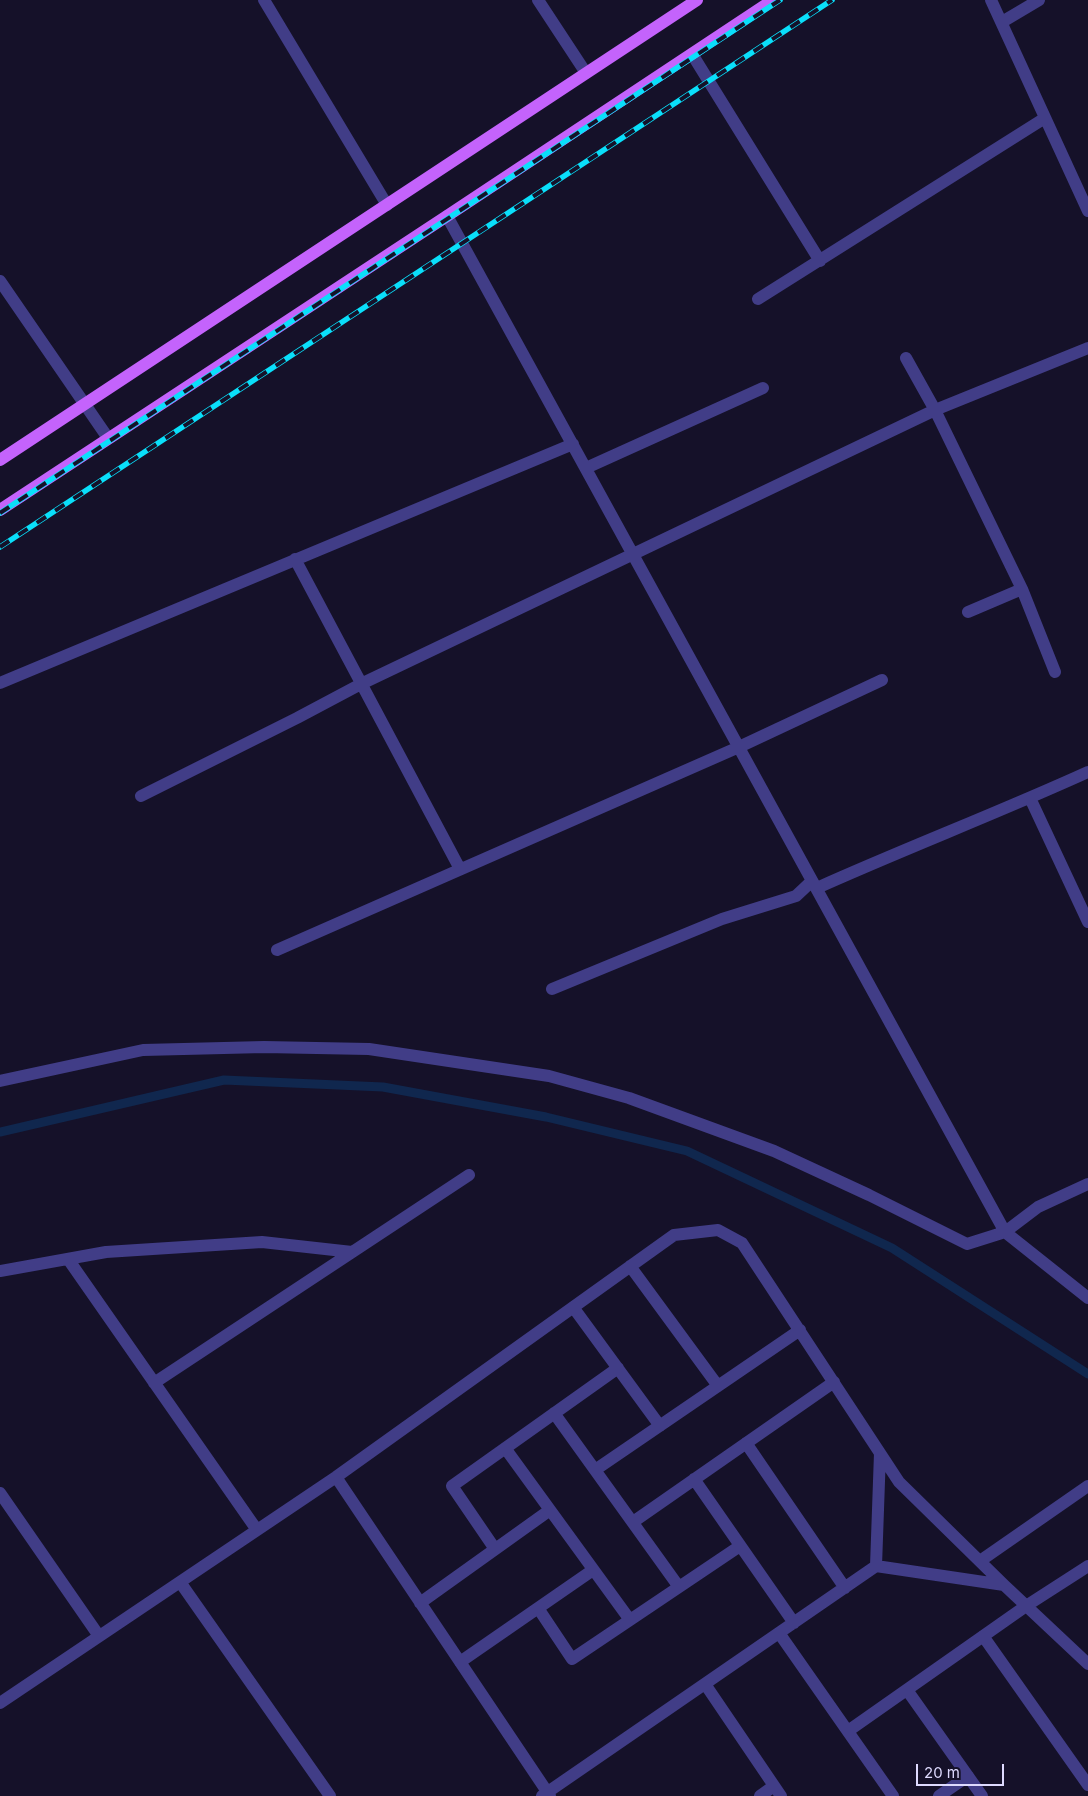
<!DOCTYPE html>
<html>
<head>
<meta charset="utf-8">
<style>
  body { margin:0 }
  #map { position:relative; width:1088px; height:1796px; overflow:hidden; background:#151129; font-family:Inter,sans-serif }
  canvas { display:block }
  .scale { position:absolute; left:916px; top:1764px; width:88px; height:22px; box-sizing:border-box; border:2px solid #dedafe; border-top:0; padding-left:6px; font-size:15px; line-height:18px; white-space:nowrap; color:#dedafe; -webkit-text-stroke:4px #151129; paint-order:stroke }
</style>
</head>
<body>
<div id="map">
<canvas width="1088" height="1796"></canvas>
<div class="scale">20 m</div>
</div>
<script>
const c = document.querySelector('canvas').getContext('2d');
c.lineJoin = 'round';
function trace(path, color, width, dash) {
  c.strokeStyle = color;
  c.lineWidth = width;
  c.lineCap = dash ? 'butt' : 'round';
  c.setLineDash(dash || []);
  c.stroke(path);
}
trace(new Path2D(`
  M0 1132 224 1080 383 1087 546 1117 687 1151 892 1248 1088 1374`), '#10274e', 9);
trace(new Path2D(`
  M264 0 387 205
  M538 0 586 73
  M991 0 1088 211
  M1002 22 1039 0
  M692 54 820 261
  M447 216 1005 1232 1088 1298
  M0 281 108 438
  M758 299 1045 118
  M906 358 935 410 1022 589 1055 672
  M586 468 763 388
  M295 559 460 869
  M968 612 1022 589
  M0 683 573 444
  M141 796 297 718 361 684 935 410 1088 348
  M1030 798 1088 922
  M817 888C906 848 998 813 1088 772
  M277 950 739 747 882 680
  M552 989 722 919 796 896 812 881
  M0 1081 143 1050 264 1047 369 1049 549 1076 629 1098 774 1151 869 1195 967 1244 1005 1232 1038 1207 1088 1184
  M68 1259 257 1530
  M630 1266 718 1386
  M0 1271 106 1252 262 1242 352 1252
  M573 1307 660 1426
  M154 1383 469 1175
  M554 1413 679 1587
  M746 1443 845 1588
  M505 1448 630 1620
  M595 1470 800 1330
  M336 1477 550 1796
  M694 1479 794 1623
  M0 1493 99 1636
  M633 1522 834 1382
  M495 1549 452 1486 618 1368
  M980 1561 1088 1486
  M876 1566 880 1453
  M180 1582 330 1796
  M420 1603 550 1510
  M538 1608 572 1659 740 1546
  M779 1633 893 1796
  M983 1636 1088 1785
  M460 1662 593 1570
  M705 1684 781 1796
  M907 1690 982 1796
  M0 1703 336 1477 674 1235 718 1230 742 1243 899 1482 1004 1585 1088 1664
  M848 1731 1026 1606 1088 1566
  M542 1796 876 1566 1004 1585
  M760 1796 774 1786
  M939 1796 968 1776`), '#413d87', 12);
trace(new Path2D(`
  M0 460 697 0
  M0 510 447 216 773 0`), '#c463fc', 12);
const rail = new Path2D(`
  M0 513 780 0
  M0 547 832 0`);
trace(rail, '#0adffa', 5.5);
trace(rail, '#151129', 4, [11]);
</script>
</body>
</html>
